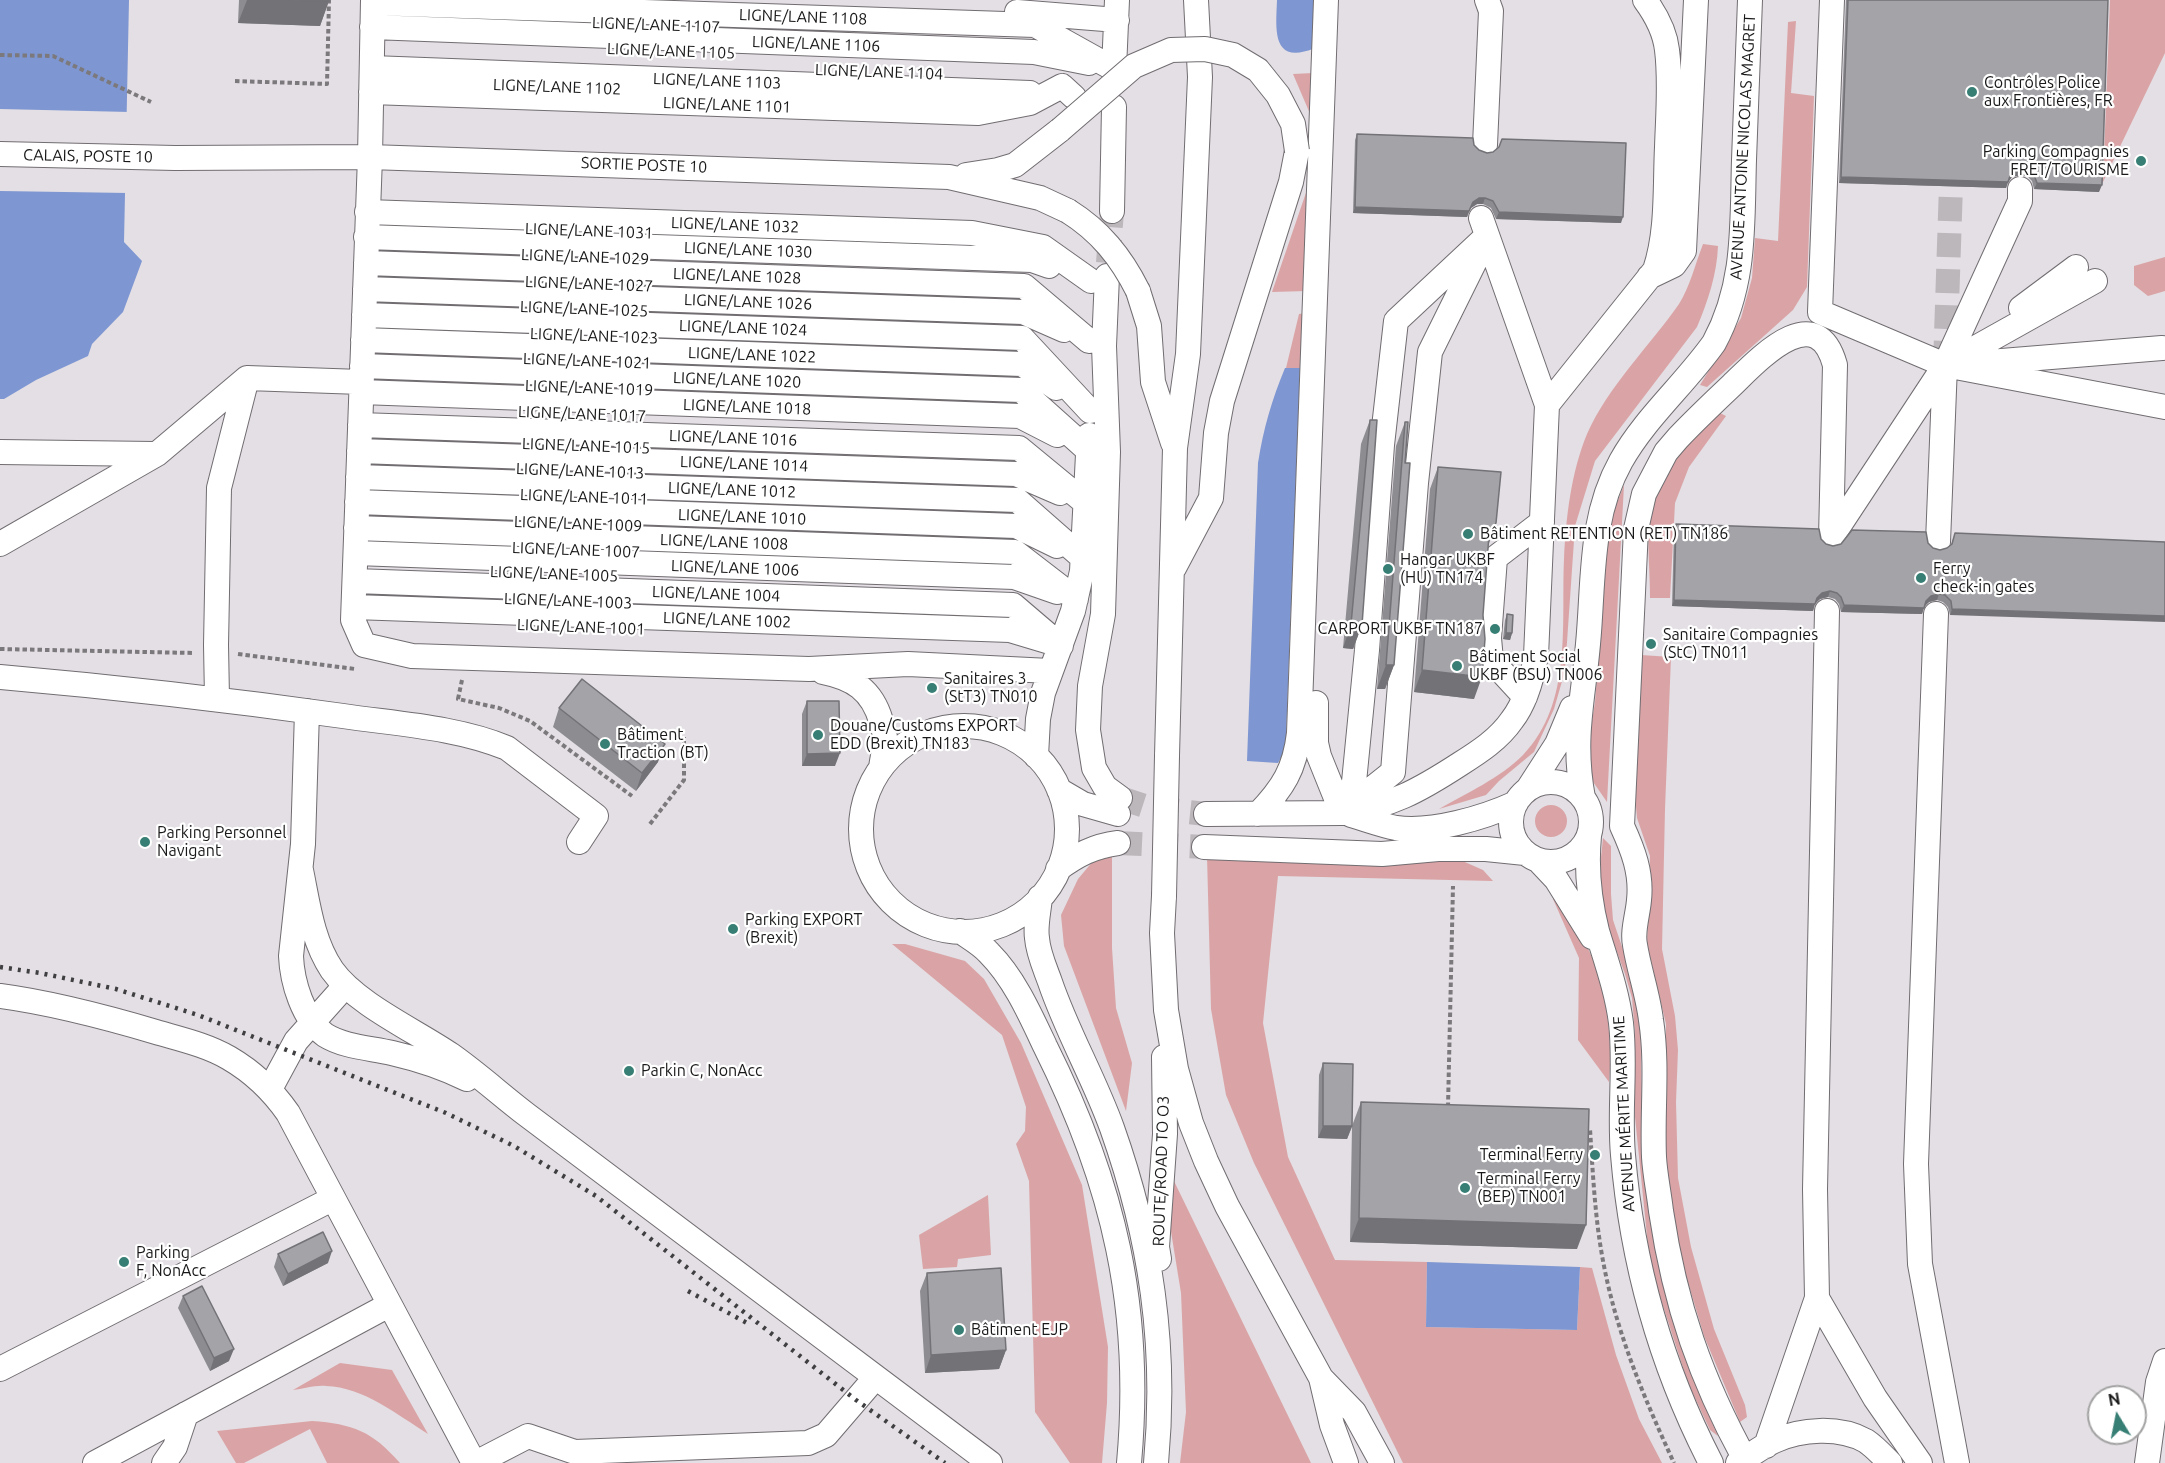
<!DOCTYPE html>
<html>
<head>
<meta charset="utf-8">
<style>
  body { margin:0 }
  #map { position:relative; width:2165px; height:1463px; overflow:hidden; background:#e3dfe4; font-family:Ubuntu,sans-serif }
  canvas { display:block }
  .north { position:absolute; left:2087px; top:1385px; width:60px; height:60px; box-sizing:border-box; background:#fff; border:2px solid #a3a3a3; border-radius:50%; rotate:350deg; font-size:16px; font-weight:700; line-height:24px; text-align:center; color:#191819 }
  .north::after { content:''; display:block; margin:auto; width:21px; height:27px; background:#377e75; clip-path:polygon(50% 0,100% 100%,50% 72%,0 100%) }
</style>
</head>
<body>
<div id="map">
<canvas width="2165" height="1463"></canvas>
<div class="north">N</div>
</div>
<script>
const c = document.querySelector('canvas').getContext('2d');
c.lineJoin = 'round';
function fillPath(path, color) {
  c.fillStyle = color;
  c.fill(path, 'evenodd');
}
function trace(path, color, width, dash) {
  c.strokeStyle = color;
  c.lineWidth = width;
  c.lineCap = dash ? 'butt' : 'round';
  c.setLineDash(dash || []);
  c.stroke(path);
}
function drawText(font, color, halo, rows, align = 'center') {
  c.font = font + ' Ubuntu,sans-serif';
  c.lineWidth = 4.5;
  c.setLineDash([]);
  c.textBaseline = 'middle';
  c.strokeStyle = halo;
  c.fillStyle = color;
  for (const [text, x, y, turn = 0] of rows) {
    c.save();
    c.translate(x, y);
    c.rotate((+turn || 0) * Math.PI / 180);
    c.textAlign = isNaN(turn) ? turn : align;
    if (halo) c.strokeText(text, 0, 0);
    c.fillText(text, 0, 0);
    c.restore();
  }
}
fillPath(new Path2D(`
  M2110 0H2165V53L2103 182Z
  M1796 21 1791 93 1814 96 1807 287 1793 310 1707 387 1700 385 1741 318 1752 278 1755 238 1778 241 1788 22Z
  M1313 73 1311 116 1293 74Z
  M1310 181 1307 291 1272 292Z
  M1703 244 1718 246C1717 274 1708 301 1697 327L1595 461 1575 526 1565 671 1554 709 1534 752 1499 781 1486 795 1439 809C1467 793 1500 778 1523 755 1573 703 1561 624 1564 559 1566 517 1571 473 1587 434 1609 385 1649 347 1679 304 1689 289 1696 262 1703 244Z
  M2165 257V291L2148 296 2134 285V266Z
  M1306 313 1300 368H1286L1299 314Z
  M1716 411 1726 416 1689 467 1675 503 1670 598H1650C1650 572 1647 545 1649 519 1653 475 1689 441 1716 411Z
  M1624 485 1607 802 1589 776 1586 759 1595 702 1609 523Z
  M1641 655 1671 657 1665 809 1662 949 1675 1016 1678 1050 1676 1102 1678 1178 1691 1247 1714 1329 1745 1405 1747 1417 1740 1422 1704 1336 1673 1232 1666 1154V1024L1647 944 1650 856 1637 818 1635 795Z
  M1535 821a16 16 0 1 1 32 0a16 16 0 1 1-32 0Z
  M1603 838 1611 846V894L1613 920 1640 1000 1642 1115 1647 1190 1657 1260 1675 1324 1697 1389 1718 1436 1710 1430 1688 1383 1650 1266 1635 1117V1034L1632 998 1625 974 1607 925 1601 900 1600 867Z
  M1112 854V948L1116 1008 1132 1063 1126 1111 1064 946 1061 915 1078 879 1094 860Z
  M1207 856 1458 859 1483 870 1493 881 1278 876 1263 1023 1288 1157 1335 1260 1427 1262 1426 1327 1577 1330 1580 1267 1592 1268 1616 1355 1639 1419 1662 1463H1403L1254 1163 1226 1095 1211 1009Z
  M1553 899H1560C1570 918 1583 937 1592 957 1607 990 1613 1046 1609 1082L1578 1040 1579 958Z
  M892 944H905L965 961 984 979 1021 1043 1082 1185 1108 1347 1107 1403 1102 1463H1070L1035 1412 1029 1181 1016 1144 1025 1131 1026 1107 1002 1035Z
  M1173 1179 1311 1463H1180L1186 1412 1181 1293 1166 1201Z
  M988 1195 991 1255 958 1259 957 1267 923 1269 919 1235Z
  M340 1363 392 1370 428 1434C398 1415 363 1387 326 1386 315 1385 303 1389 293 1390Z
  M312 1421C353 1424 372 1431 400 1463H327L310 1429 244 1463H236L217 1431Z`), '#daa4a6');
fillPath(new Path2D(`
  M0 0H129L124 242 142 261 123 312 92 344 88 356 36 380 4 399H0Z
  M1277 0H1316L1315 48C1271 66 1276 29 1277 0Z
  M1285 368H1300L1286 738 1284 752 1278 763 1247 761 1258 463C1263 430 1272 399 1285 368Z
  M1427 1262 1580 1267 1577 1330 1426 1327Z`), '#7e96d1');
fillPath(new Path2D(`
  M0 109 130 112 128 193 0 191Z`), '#e3dfe4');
trace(new Path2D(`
  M1108 263 1112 211
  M1945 365 1952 155
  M1120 798 1151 808 1206 814
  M1118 843 1204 847`), '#bbb7bb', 24, [24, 12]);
const minor = new Path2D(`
  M373 0 370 157 353 620 364 645 412 656 809 669 908 664 1050 671
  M1832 0 1820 312 1945 365 2165 407
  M373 3 1035 25 1114 69
  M1017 12 1117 20
  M372 27 1034 52 1089 63
  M372 68 1030 93
  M1114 69 1117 0
  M371 92 978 113 1030 103 1062 86 1074 97
  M1485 145 1491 11 1487 0
  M0 154 175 158 370 157 949 177 1040 198 1068 211
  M966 175 998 170 1015 165 1060 130
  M1112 211 1114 107
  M367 212 972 233 1043 247 1091 281
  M366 237 1032 260 1049 266
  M366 263 1024 286 1089 341
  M1107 276 1104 346 1108 452 1103 614 1090 686 1088 730 1094 768 1105 787 1120 798
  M1649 277 1674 265 1684 251 1696 0
  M365 289 1023 312 1064 330
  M1138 291 1149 326 1153 382 1173 443
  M2021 308 2076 267
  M364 315 1022 338 1090 411
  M363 340 1022 364 1056 388
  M1952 361 2095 281
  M1977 363 2162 348
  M362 366 1021 390 1089 451
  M361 392 1020 416 1057 435
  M1547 405 1655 270C1668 231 1665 187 1667 147 1668 115 1671 82 1667 50 1665 32 1656 15 1645 0
  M360 425 1019 448 1087 504
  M359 451 1016 474 1060 493
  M0 452 154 454
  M358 477 1017 500 1083 558
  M357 502 1016 526 1057 546
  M356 528 1015 552 1076 599
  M1831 538 1945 365 2020 201V189
  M1938 542 1945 365
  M0 544 157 454 247 378 361 382
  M356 553 1014 577 1057 592
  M1174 568 1211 498 1216 433 1222 401 1291 182 1297 151
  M355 581 1013 605 1061 646
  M354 607 1010 630 1050 642
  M1827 611 1815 1189 1817 1298 1875 1398 1920 1463
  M1936 614 1916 1164 1920 1264 1957 1463
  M823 672C853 678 872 690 881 721 883 727 885 733 885 739 885 749 882 759 881 768
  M0 677C115 687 229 700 343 716 397 724 456 727 507 748L596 816 579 842
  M1525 697 1491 660 1489 638 1495 558 1542 522
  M217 698 216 645 219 488 247 378
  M1316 703V743L1319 756 1342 813
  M307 711 303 844 291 956C292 982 303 1019 325 1035 344 1047 371 1048 392 1053 418 1059 443 1067 467 1079
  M861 829a103 103 0 1 1 206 0a103 103 0 1 1-206 0Z
  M1036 756 1038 719 1043 693 1073 611 1082 571 1089 435
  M1167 756 1175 448 1188 354 1200 77 1196 0
  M1511 822a40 40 0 1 1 80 0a40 40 0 1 1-80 0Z
  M1528 789 1557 744 1572 708
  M1059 790 1083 804 1118 814
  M1583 798C1572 739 1583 701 1588 644 1594 581 1589 518 1621 461 1645 418 1685 384 1714 343 1746 284 1742 225 1744 160 1746 107 1748 53 1750 0
  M1344 811 1393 772 1416 483 1430 352 1481 249
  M1342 813 1354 782 1367 650 1382 445 1396 321 1487 236
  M1206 814 1342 813C1390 807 1420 790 1460 764 1479 752 1499 739 1512 720 1526 702 1532 679 1536 656L1547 405 1481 218
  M1258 814C1283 788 1295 769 1299 733L1326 0
  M1351 815C1365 819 1381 825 1396 828 1432 833 1483 818 1516 803
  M1589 836C1586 868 1589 899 1597 931 1606 961 1617 991 1621 1023 1626 1067 1619 1111 1623 1155 1632 1263 1661 1366 1711 1463
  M1204 847 1382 854 1438 849H1486L1525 853
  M1539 861 1556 879 1592 937
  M1058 869C1077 855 1094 846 1118 843
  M301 870C308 904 312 940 332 970 356 1004 416 1031 451 1055 478 1074 502 1096 527 1115L990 1463
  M1164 896 1162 933 1166 1010 1176 1069 1191 1123 1206 1161 1227 1206 1321 1378 1332 1425 1346 1463
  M1040 897C1039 910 1035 926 1037 938 1038 953 1045 968 1050 982 1067 1032 1094 1078 1112 1128 1151 1238 1167 1346 1156 1463
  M960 931C970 938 981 944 989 953 1014 978 1030 1014 1045 1046 1114 1184 1143 1309 1129 1463
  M0 996C53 1003 105 1017 156 1032 180 1039 207 1045 229 1058 253 1072 272 1090 288 1113L474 1463
  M270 1089 296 1041 345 986
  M1159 1259 1157 1247 1165 1134 1164 1057
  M0 1369 332 1199
  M1321 1378 1354 1412 1382 1463
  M1766 1446 1817 1298
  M95 1463 389 1305
  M164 1463 175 1447 186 1414
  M476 1463 528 1436 575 1452 808 1443 826 1435 875 1378
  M1738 1463C1750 1456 1761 1447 1774 1441 1801 1429 1839 1426 1866 1441 1875 1447 1883 1456 1890 1463
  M1747 1463C1701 1380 1675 1305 1661 1211 1659 1193 1655 1175 1654 1157 1652 1111 1658 1065 1651 1020 1648 995 1639 970 1635 945 1632 931 1638 914 1639 900 1642 873 1633 850 1622 826L1636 529 1644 494 1666 452 1678 438C1695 420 1713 403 1731 386 1757 361 1816 296 1835 365L1831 538
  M2147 1463 2158 1382 2165 1361`);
trace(minor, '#716d71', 26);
trace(new Path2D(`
  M0 55 53 56 151 102
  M235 81 327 84 329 0
  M0 649 194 653
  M238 654 355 669
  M462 680 458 699 499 708 530 721 632 796
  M650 824 684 780V737
  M1448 1107 1453 886
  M1584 1129H1590C1593 1175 1595 1221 1604 1266 1617 1334 1645 1400 1674 1463`), '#7c797c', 4, [4.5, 3]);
trace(minor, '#fff', 24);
trace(new Path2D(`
  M0 967 40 973 116 989 198 1015 446 1113 514 1146 596 1196 856 1400 945 1463
  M688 1291 747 1323`), '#3f3e40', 4.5, [3, 6]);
const minorBridge = new Path2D(`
  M1060 130 1134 66 1171 50 1205 49 1233 55 1258 70 1278 95 1293 124 1297 151
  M1068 211C1100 231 1121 257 1138 291
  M1164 896 1167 756`);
trace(minorBridge, '#716d71', 26, []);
trace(minorBridge, '#fff', 24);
fillPath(new Path2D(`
  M239 0H329L320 26 238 23Z
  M1846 0H2108L2099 192 2034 189 2032 181 2028 177 2021 175 2012 177 2008 182 2006 188 1839 183Z
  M1357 134 1474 145 1479 150 1621 223 1496 219 1491 208 1483 204H1477L1471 208 1467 217 1353 213 1355 140Z
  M1370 420 1362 625 1353 649 1343 648 1361 444Z
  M1405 422V463L1394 665 1385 689H1377L1396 446Z
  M1438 467 1488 544 1474 699 1414 692 1430 489Z
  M1676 524 1821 539 1826 544 1833 546 1928 543 1933 548 1940 550 1947 548 1951 545 1955 533 2165 542 1950 615 1948 607 1943 602 1937 600 1929 602 1924 606 1922 614 1841 612 1839 604 1835 599 1828 597 1820 599 1815 603 1813 611 1672 606 1674 530Z
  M1507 614 1512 633 1510 640 1503 639 1505 620Z
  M807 701 835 766H802V714Z
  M559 708 658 762 636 791 553 727Z
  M1323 1063 1352 1126 1361 1102 1577 1249 1350 1242 1352 1127 1347 1139 1318 1138 1319 1075Z
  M278 1254 328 1263 283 1286 274 1267Z
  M927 1273 1006 1350 999 1369 925 1373 920 1291Z
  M183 1296 229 1361 210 1371 178 1308Z`), '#8d8c90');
fillPath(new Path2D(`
  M247 0H290L329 1 320 26 238 23Z
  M2023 169 2021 175 2012 177 2008 182 2006 188 1839 183 1841 177 2015 171Z
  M2037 183 2102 185 2099 192 2034 189Z
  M1479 198H1485L1483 204H1477L1471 208 1473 202Z
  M1355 207 1469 211 1467 217 1353 213Z
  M1499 212 1623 217 1621 223 1496 219Z
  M1496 523 1488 546 1483 551 1491 528Z
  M1830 591 1828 597 1820 599 1815 604 1817 598 1822 593Z
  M1939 594 1937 600 1929 602 1924 607 1926 601 1931 596Z
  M1674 600 1815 604 1813 611 1672 606Z
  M1844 605 1924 608 1922 614 1841 612Z
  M1952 609 2165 616V622L1950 615Z
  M1351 624 1362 625 1353 649 1343 648Z
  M1506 633H1512L1510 640 1503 639Z
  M1386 665H1394L1385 689H1377Z
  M1422 670 1482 677 1474 699 1414 692Z
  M665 744 658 762 636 791 642 773Z
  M840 753 835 766H802L807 754Z
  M1323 1126H1352L1347 1139 1318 1138Z
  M1359 1218 1586 1225 1577 1249 1350 1242Z
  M332 1251 328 1263 283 1286 288 1274Z
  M234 1349 229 1361 210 1371 214 1358Z
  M1006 1350 999 1369 925 1373 931 1355Z`), '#737276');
const building = new Path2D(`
  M290 0H329V1Z
  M1848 0H2108L2102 185 2037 183 2034 175 2030 171 2023 169 2015 171 2010 176 2008 182 1841 177Z
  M1357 134 1473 138 1474 145 1479 150 1487 153 1493 152 1499 147 1502 139 1626 143 1623 217 1499 212 1493 201 1485 198H1479L1473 202 1469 211 1355 207Z
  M1370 420H1377L1362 625 1351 624Z
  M1405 422H1408L1405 463H1410L1394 665H1386Z
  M1438 467 1501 472 1496 523 1491 528 1489 535 1483 615 1485 639 1482 677 1422 670Z
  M1676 524 1819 529 1821 539 1826 544 1833 546 1841 544 1852 530 1926 532 1928 543 1933 548 1940 550 1947 548 1952 544 1955 533 2165 542V616L1952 609 1951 601 1945 595 1939 594 1931 596 1926 601 1924 608 1844 605 1841 597 1837 593 1830 591 1822 593 1817 598 1815 604 1674 600Z
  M1507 614 1513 615 1512 633H1506Z
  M582 679 665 744 642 773 559 708Z
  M807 701H839L840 753 807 754Z
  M1323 1063 1353 1064 1352 1126H1323Z
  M1361 1102 1589 1109 1586 1225 1359 1218Z
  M323 1232 332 1251 288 1274 278 1254Z
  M1001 1268 1006 1350 931 1355 927 1273Z
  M202 1286 234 1349 214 1358 183 1296Z`);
fillPath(building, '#a4a3a8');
trace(building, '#737276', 1.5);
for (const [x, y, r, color] of [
  [1972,92,6,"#377e75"],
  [2141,161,6,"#377e75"],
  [1468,534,6,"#377e75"],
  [1388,569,6,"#377e75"],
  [1921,578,6,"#377e75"],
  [1495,629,6,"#377e75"],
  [1651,644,6,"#377e75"],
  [1457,666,6,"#377e75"],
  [932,688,6,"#377e75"],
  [818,735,6,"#377e75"],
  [605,744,6,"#377e75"],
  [145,842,6,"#377e75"],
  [733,929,6,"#377e75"],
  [629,1071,6,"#377e75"],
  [1595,1155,6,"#377e75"],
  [1465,1188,6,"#377e75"],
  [124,1262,6,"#377e75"],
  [959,1330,6,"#377e75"]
]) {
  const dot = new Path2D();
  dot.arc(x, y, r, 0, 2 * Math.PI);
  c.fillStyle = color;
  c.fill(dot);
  trace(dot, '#fff', 2);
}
drawText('16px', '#191819', '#fff', [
  ["LIGNE/LANE 1108",803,17,2],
  ["LIGNE/LANE 1107",656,25,2],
  ["LIGNE/LANE 1106",816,44,2],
  ["LIGNE/LANE 1105",671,51,2],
  ["LIGNE/LANE 1104",879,72,2],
  ["LIGNE/LANE 1103",717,81,2],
  ["LIGNE/LANE 1102",557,87,2],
  ["LIGNE/LANE 1101",727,105,2],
  ["AVENUE ANTOINE NICOLAS MAGRET",1743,147,-87],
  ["CALAIS, POSTE 10",88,156,1],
  ["SORTIE POSTE 10",644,165,2],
  ["LIGNE/LANE 1032",735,225,2],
  ["LIGNE/LANE 1031",589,231,2],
  ["LIGNE/LANE 1030",748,250,2],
  ["LIGNE/LANE 1029",585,257,2],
  ["LIGNE/LANE 1028",737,276,2],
  ["LIGNE/LANE 1027",589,284,2],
  ["LIGNE/LANE 1026",748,302,2],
  ["LIGNE/LANE 1025",584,309,2],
  ["LIGNE/LANE 1024",743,328,2],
  ["LIGNE/LANE 1023",594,336,2],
  ["LIGNE/LANE 1022",752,355,2],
  ["LIGNE/LANE 1021",587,361,2],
  ["LIGNE/LANE 1020",737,380,2],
  ["LIGNE/LANE 1019",589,388,2],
  ["LIGNE/LANE 1018",747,407,2],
  ["LIGNE/LANE 1017",582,414,2],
  ["LIGNE/LANE 1016",733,438,2],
  ["LIGNE/LANE 1015",586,446,2],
  ["LIGNE/LANE 1014",744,464,2],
  ["LIGNE/LANE 1013",580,471,2],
  ["LIGNE/LANE 1012",732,490,2],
  ["LIGNE/LANE 1011",584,497,2],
  ["LIGNE/LANE 1010",742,517,2],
  ["LIGNE/LANE 1009",578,524,2],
  ["LIGNE/LANE 1008",724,542,2],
  ["LIGNE/LANE 1007",576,550,2],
  ["LIGNE/LANE 1006",735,568,2],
  ["LIGNE/LANE 1005",554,574,2],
  ["LIGNE/LANE 1004",716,594,2],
  ["LIGNE/LANE 1003",568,601,2],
  ["LIGNE/LANE 1002",727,620,2],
  ["LIGNE/LANE 1001",581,627,2],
  ["AVENUE MÉRITE MARITIME",1624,1114,-93],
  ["ROUTE/ROAD TO O3",1161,1171,-88]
]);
drawText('16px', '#191819', '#fff', [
  ["Contrôles Police",1984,83],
  ["aux Frontières, FR",1984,101],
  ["Parking Compagnies",2129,152,"right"],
  ["FRET/TOURISME",2129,170,"right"],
  ["Bâtiment RETENTION (RET) TN186",1480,534],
  ["Hangar UKBF",1400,560],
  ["(HU) TN174",1400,578],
  ["Ferry",1933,569],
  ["check-in gates",1933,587],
  ["CARPORT UKBF TN187",1483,629,"right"],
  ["Sanitaire Compagnies",1663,635],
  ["(StC) TN011",1663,653],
  ["Bâtiment Social",1469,657],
  ["UKBF (BSU) TN006",1469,675],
  ["Sanitaires 3",944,679],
  ["(StT3) TN010",944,697],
  ["Douane/Customs EXPORT",830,726],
  ["EDD (Brexit) TN183",830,744],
  ["Bâtiment",617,735],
  ["Traction (BT)",617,753],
  ["Parking Personnel",157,833],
  ["Navigant",157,851],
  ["Parking EXPORT",745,920],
  ["(Brexit)",745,938],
  ["Parkin C, NonAcc",641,1071],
  ["Terminal Ferry",1583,1155,"right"],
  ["Terminal Ferry",1477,1179],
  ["(BEP) TN001",1477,1197],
  ["Parking",136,1253],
  ["F, NonAcc",136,1271],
  ["Bâtiment EJP",971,1330]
], 'left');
</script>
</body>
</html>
